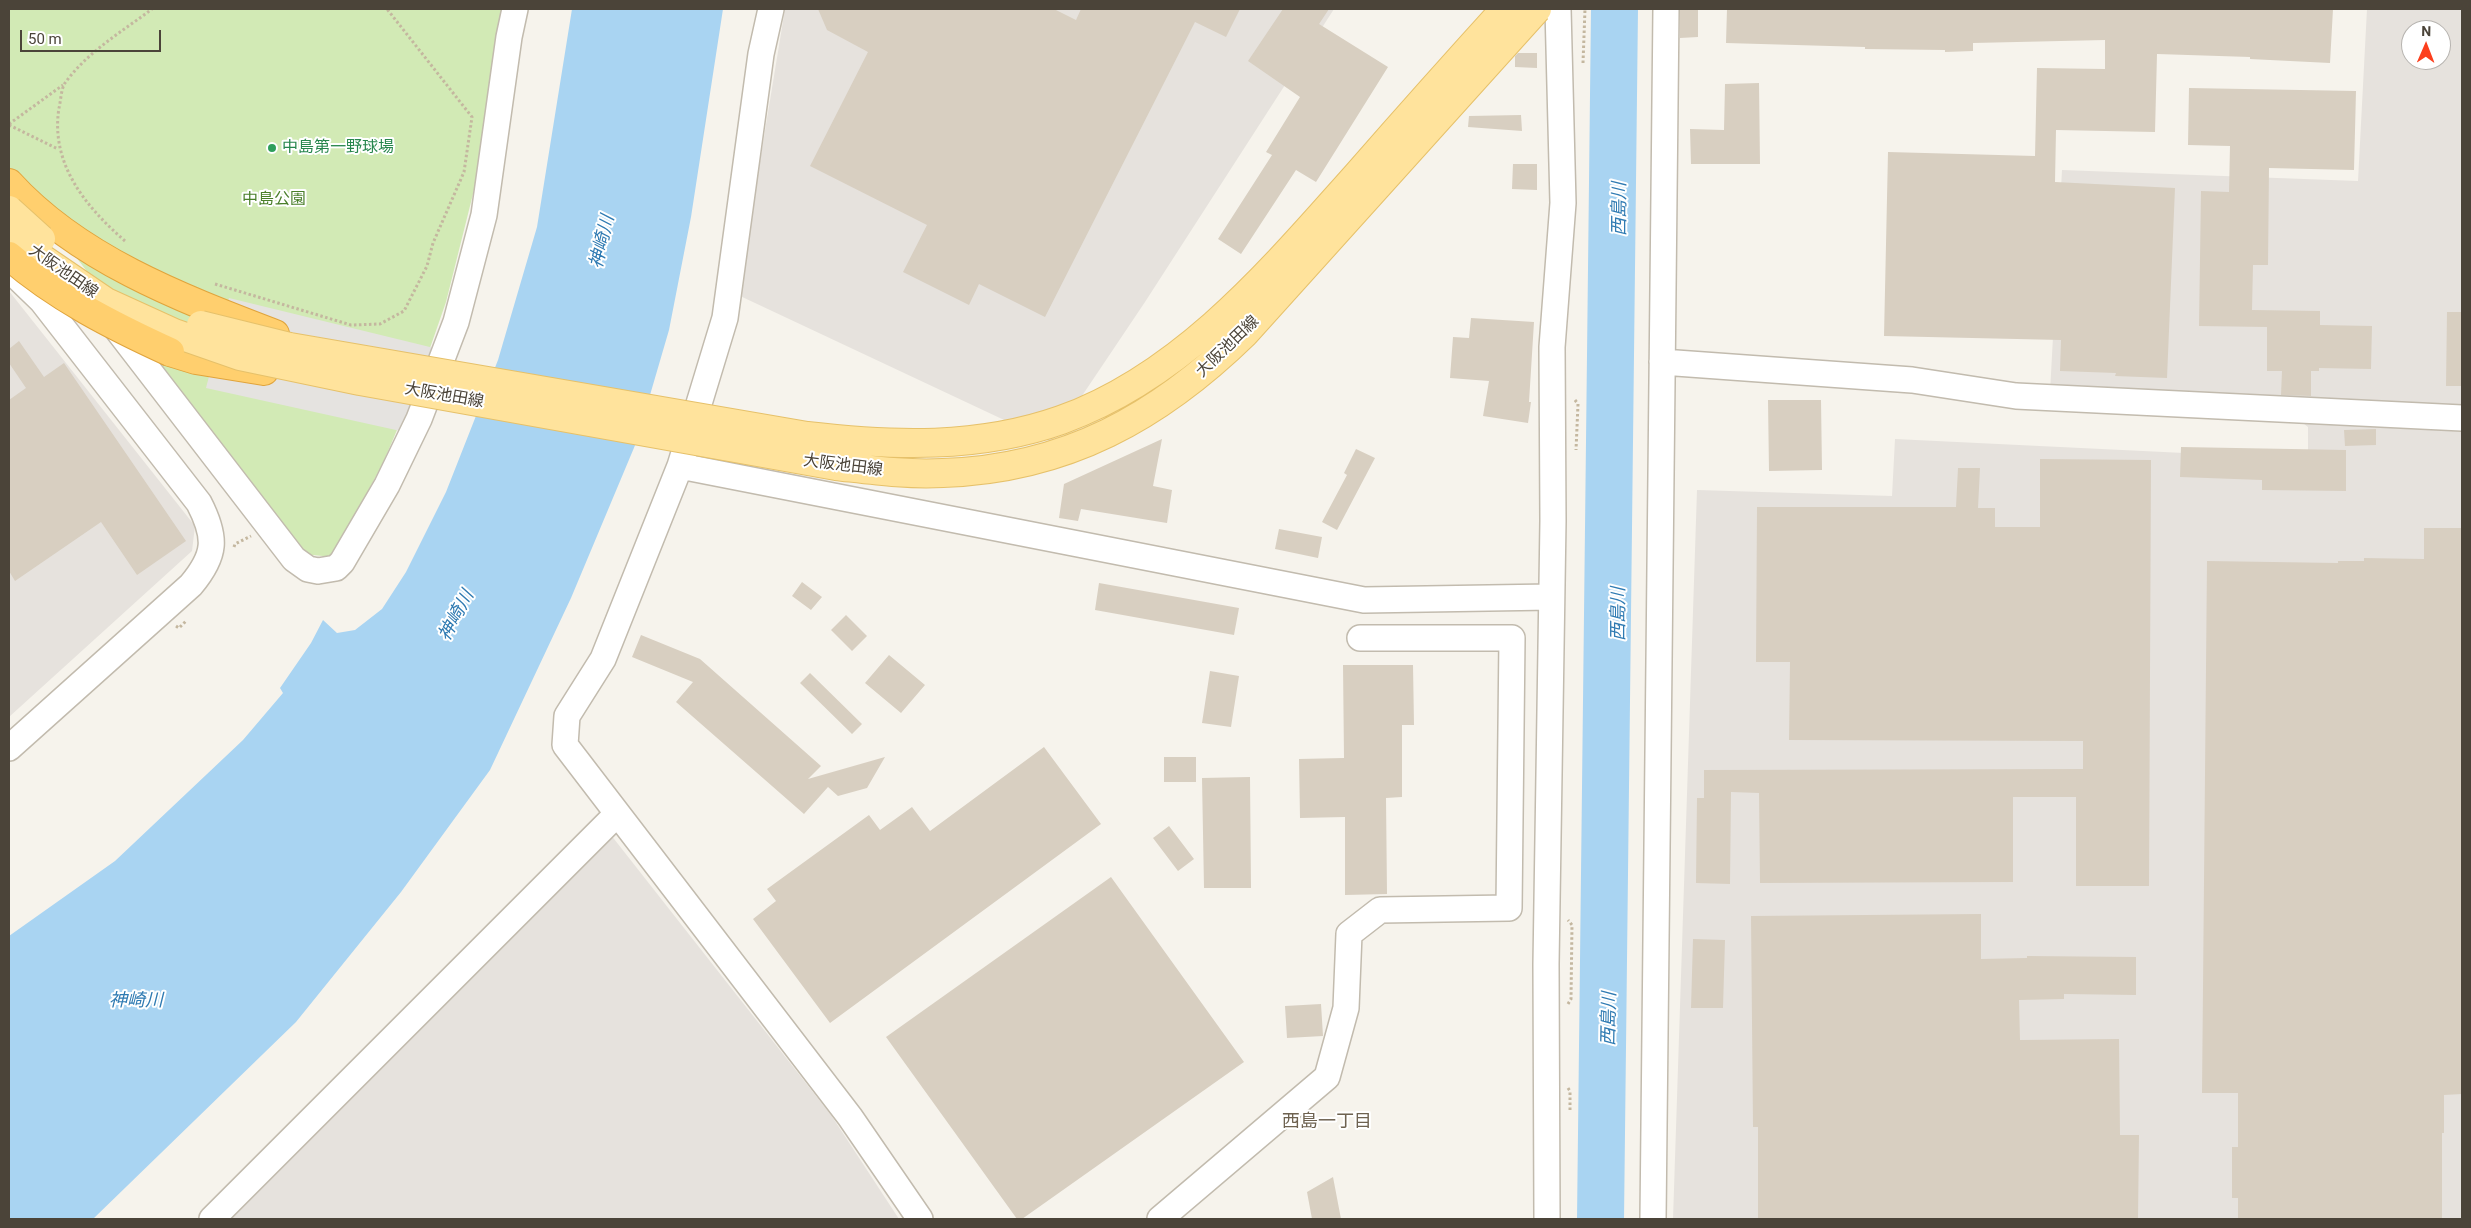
<!DOCTYPE html>
<html>
<head>
<meta charset="utf-8">
<style>
  body { margin:0 }
  #map { position:relative; width:2471px; height:1228px; overflow:hidden; background:#f6f3ec; font-family:Roboto,sans-serif }
  canvas { display:block }
  .frame { position:absolute; inset:0; border:10px solid #4b4439; pointer-events:none }
  .north { position:absolute; left:2401px; top:20px; width:50px; height:50px; box-sizing:border-box; background:#fff; border:1px solid #b7b4b0; border-radius:50%; rotate:1deg; font-size:14px; font-weight:700; line-height:20px; text-align:center; color:#4b4439 }
  .north::after { content:''; display:block; margin:auto; width:18px; height:22px; background:#fc3f1d; clip-path:polygon(50% 0,100% 100%,50% 72%,0 100%) }
  .scale { position:absolute; left:20px; top:30px; width:141px; height:22px; box-sizing:border-box; border:2px solid #4b4439; border-top:0; padding-left:6px; font-size:15px; line-height:18px; white-space:nowrap; color:#4b4439; -webkit-text-stroke:4px #fff; paint-order:stroke }
</style>
</head>
<body>
<div id="map">
<canvas width="2471" height="1228"></canvas>
<div class="frame"></div>
<div class="north">N</div>
<div class="scale">50 m</div>
</div>
<script>
const c = document.querySelector('canvas').getContext('2d');
c.lineJoin = 'round';
function fillPath(path, color) {
  c.fillStyle = color;
  c.fill(path, 'evenodd');
}
function trace(path, color, width, dash) {
  c.strokeStyle = color;
  c.lineWidth = width;
  c.lineCap = dash ? 'butt' : 'round';
  c.setLineDash(dash || []);
  c.stroke(path);
}
function drawText(font, color, halo, rows, align = 'center') {
  c.font = font + ' Roboto,"Noto Sans JP",sans-serif';
  c.lineWidth = 4;
  c.setLineDash([]);
  c.textBaseline = 'middle';
  c.strokeStyle = halo;
  c.fillStyle = color;
  for (const [text, x, y, turn = 0] of rows) {
    c.save();
    c.translate(x, y);
    c.rotate((+turn || 0) * Math.PI / 180);
    c.textAlign = isNaN(turn) ? turn : align;
    if (halo) c.strokeText(text, 0, 0);
    c.fillText(text, 0, 0);
    c.restore();
  }
}
fillPath(new Path2D(`
  M785 9H1334L1145 302 1051 442 738 295Z
  M2367 9H2462V1219H1673L1697 490 1892 496 1895 439 2308 459V427L2299 420 2049 411 2062 170 2358 181ZM2411 30H2441V60H2411Z
  M9 291 195 526 192 551 9 717Z
  M607 830 831 1115 899 1219H215Z`), '#e6e2dd');
fillPath(new Path2D(`
  M9 9H503L478 174 446 302 422 371 383 463 333 557 302 554 9 169Z`), '#d2eab5');
fillPath(new Path2D(`
  M229 298 434 348 405 432 206 388Z`), '#e5e3e0');
fillPath(new Path2D(`
  M572 9H723L691 217 669 330 636 443 571 598 490 770 401 892 296 1022 93 1219H9V936L115 861 243 740 283 693 280 688 311 643 323 620 337 633 355 630 382 609 406 572 446 492 498 360 537 227Z
  M1591 9H1638L1624 1219H1577Z`), '#a9d4f2');
fillPath(new Path2D(`
  M818 9H1054L1076 20 1081 9H1240L1226 37 1195 22 1045 317 979 284 969 305 903 272 927 225 810 166 868 52 827 30Z
  M1283 9H1329L1319 24 1388 67 1316 182 1296 170 1241 254 1218 239 1272 155 1266 152 1300 97 1248 61Z
  M1680 9H1698V37L1680 38Z
  M1727 9H2333L2330 63 2250 59V57L2157 54 2155 132 2056 130 2055 182 2175 188 2167 378 2115 376 2116 373 2060 371 2061 340 1884 336 1888 152 2035 156 2037 68 2105 69V40L1973 43V51L1945 52V50L1865 49V47L1726 43Z
  M1518 53H1537V68L1515 67V56Z
  M1759 83 1760 164H1691L1690 129 1724 130 1725 84Z
  M2189 88 2356 91 2354 170 2269 168 2268 265H2253L2252 310 2320 311V325L2372 326 2371 369 2319 368V371H2311V396L2281 395 2282 371H2267V327L2199 326 2201 191 2229 192 2230 146 2188 145Z
  M1521 115 1522 131 1468 127 1469 116Z
  M1513 164H1537V190L1512 189Z
  M2447 312H2462V386H2446Z
  M1471 318 1534 322 1529 402H1531L1528 423 1483 416 1489 381 1450 378 1453 337 1469 338Z
  M19 341 44 377 64 363 186 541 137 575 101 522 15 581 9 571V400L26 388 9 363V349Z
  M1768 400H1821L1822 470 1769 471Z
  M2376 429V445L2345 446 2344 430Z
  M1162 439 1153 486 1172 490 1167 523 1081 509 1078 521 1059 518 1064 484Z
  M2181 447 2346 450V491L2262 490V480L2180 477Z
  M1356 449 1375 458 1337 530 1322 522 1347 475 1344 473Z
  M2040 459 2151 460 2149 886H2076V797H2013V882L1760 883 1759 793 1731 792 1730 884 1696 883 1697 798H1704V770L2083 769V741L1789 740 1790 662H1756L1757 507H1956L1958 468H1980L1978 508H1995V527H2040Z
  M2424 528H2462V1094L2444 1095V1133H2442V1219H2238V1198H2232V1147H2238V1093H2202L2207 561 2338 563V561H2364V558L2424 559Z
  M1279 529 1322 537 1318 558 1275 549Z
  M802 582 822 597 811 610 792 596Z
  M1099 583 1239 608 1234 635 1095 610Z
  M846 615 867 636 852 651 831 630Z
  M641 635 700 659 821 766 808 779 885 757 867 788 838 796 828 787 804 814 676 702 693 682 632 657Z
  M889 655 925 685 901 713 865 683Z
  M1343 665H1413L1414 725H1402V797L1386 798 1387 894 1345 895V817L1300 818 1299 759 1344 758Z
  M1210 671 1239 676 1231 727 1202 723Z
  M810 673 862 724 852 734 800 683Z
  M1044 747 1101 824 830 1023 753 919 776 901 767 889 869 815 880 830 912 807 930 831Z
  M1164 757H1196V782H1164Z
  M1250 777 1251 888H1204L1202 778Z
  M1169 826 1194 859 1178 871 1153 838Z
  M1111 877 1244 1062 1022 1219H1017L886 1037Z
  M1981 914V959L2027 958V956L2136 957V995L2064 994V999L2019 1000 2020 1040 2119 1039 2120 1135H2139L2138 1219H1758V1127H1753L1751 916Z
  M1693 939 1725 940 1723 1008H1691Z
  M1321 1004 1323 1036 1287 1038 1285 1006Z
  M1333 1177 1341 1219H1312L1307 1192Z`), '#d8cfc1');
const minor = new Path2D(`
  M771 9 761 54 725 318 680 466 603 659 567 716 565 745 850 1117 920 1219
  M113 324 294 559 308 569 318 571 336 568 342 562 387 485 419 419 456 322 484 215 509 37 515 9
  M1662 362 1912 380 2016 396 2462 418
  M680 466 1364 600 1551 597
  M9 748 191 585C216 555 217 538 199 503L42 301 11 271
  M212 1219 617 814
  M1160 1219 1327 1077 1346 1008 1349 934 1380 910 1509 908 1512 638H1360
  M1547 1219 1546 964 1553 521 1552 347 1563 203 1558 9
  M1653 1219 1666 9`);
const highway = new Path2D(`
  M9 183C78 259 181 298 275 334
  M170 352 196 360 264 371`);
trace(minor, '#c2bbae', 28);
trace(highway, '#e0a43c', 30);
trace(new Path2D(`
  M1583 63 1585 9
  M9 124 63 85
  M9 125 58 149
  M125 241C86 207 50 164 59 108 61 100 61 89 65 83 87 52 123 31 152 9
  M215 284 351 325 380 324 404 311 427 266 433 243 464 172 472 117 387 9
  M1575 400 1578 404 1576 450
  M234 547 235 544 251 536
  M176 626 179 628 186 621
  M1568 1004 1571 999 1572 925 1568 920
  M1568 1088 1570 1091V1111`), '#c4b79f', 3, [2.5, 2.5]);
trace(minor, '#fff', 25);
trace(highway, '#ffcf6e', 28);
const majorBridge = new Path2D(`
  M9 210 41 239
  M9 232 34 253 106 302 174 333 240 356 360 381 836 466C872 470 907 475 943 473 1066 469 1159 417 1245 333L1537 9
  M201 325 290 347 807 436C892 446 979 449 1061 420 1184 376 1273 269 1357 175 1406 119 1455 64 1505 9`);
const highwayBridge = new Path2D(`
  M9 256C56 297 113 326 170 352`);
trace(majorBridge, '#e6c16a', 30, []);
trace(highwayBridge, '#e0a43c', 30, []);
trace(majorBridge, '#ffe39c', 28);
trace(highwayBridge, '#ffcf6e', 28);
for (const [x, y, r, color] of [
  [272,148,5,"#2e9e5b"]
]) {
  const dot = new Path2D();
  dot.arc(x, y, r, 0, 2 * Math.PI);
  c.fillStyle = color;
  c.fill(dot);
  trace(dot, '#fff', 2);
}
drawText('16px', '#27864d', '#fff', [
  ["中島第一野球場",282,148]
], 'left');
drawText('16px', '#4a7f2a', '#fff', [
  ["中島公園",274,200]
]);
drawText('16px', '#4b4439', '#fff', [
  ["大阪池田線",63,272,35],
  ["大阪池田線",1228,347,-44],
  ["大阪池田線",444,396,10],
  ["大阪池田線",843,466,7]
]);
drawText('italic 18px', '#2e7ab2', '#fff', [
  ["西島川",1620,209,-90],
  ["神崎川",603,242,-77],
  ["西島川",1619,614,-90],
  ["神崎川",457,616,-62],
  ["神崎川",136,1001],
  ["西島川",1610,1019,-89]
]);
drawText('18px', '#6e6250', '#fff', [
  ["西島一丁目",1327,1122]
]);
</script>
</body>
</html>
